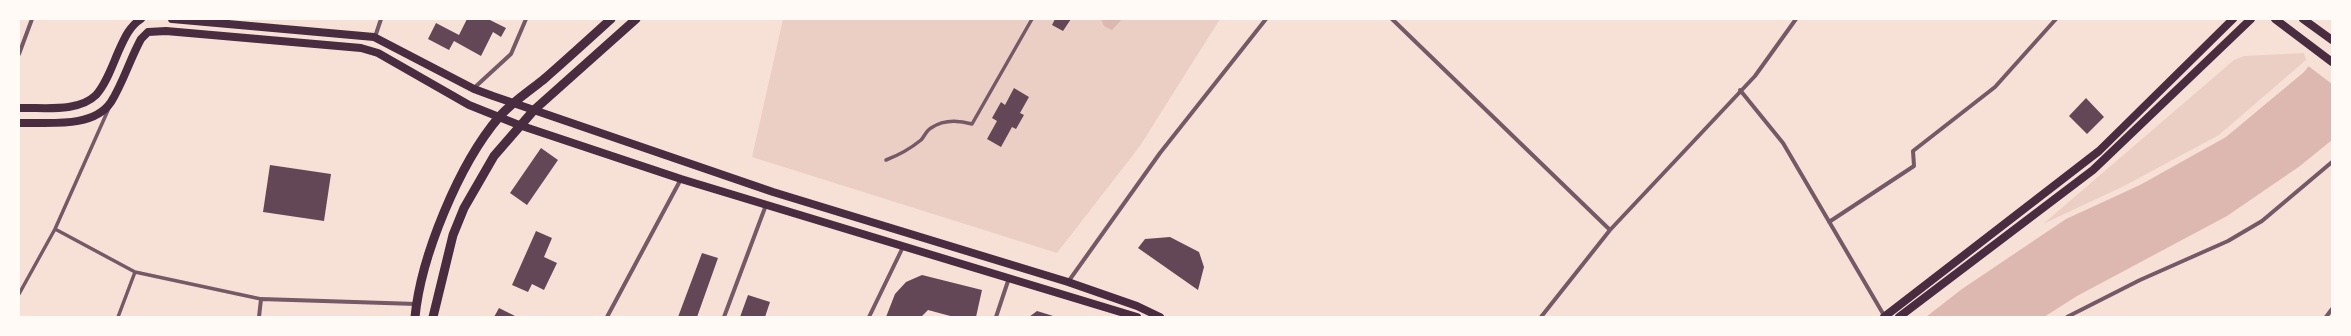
<!DOCTYPE html>
<html>
<head>
<meta charset="utf-8">
<style>
  body { margin:0 }
  #map { position:relative; width:2351px; height:336px; overflow:hidden; background:#f7e1d7; font-family:"Varela Round",sans-serif }
  canvas { display:block }
  .frame { position:absolute; inset:0; border:20px solid #fffaf5; pointer-events:none }
</style>
</head>
<body>
<div id="map">
<canvas width="2351" height="336"></canvas>
<div class="frame"></div>
</div>
<script>
const c = document.querySelector('canvas').getContext('2d');
c.lineJoin = 'round';
function fillPath(path, color) {
  c.fillStyle = color;
  c.fill(path, 'evenodd');
}
function trace(path, color, width, dash) {
  c.strokeStyle = color;
  c.lineWidth = width;
  c.lineCap = dash ? 'butt' : 'round';
  c.setLineDash(dash || []);
  c.stroke(path);
}
fillPath(new Path2D(`
  M783 19H1220L1140 146 1057 253 752 157Z
  M2304 53 2306 60 2219 135 2124 186 2043 224 2234 60 2244 56Z`), '#ebcfc5');
fillPath(new Path2D(`
  M1101 19H1122L1112 30 1104 26Z
  M2332 36V140L2300 166 2227 216 2077 296 2044 317H1926L1962 289 2066 219 2140 185 2226 137 2304 72Z`), '#dcb8b0');
fillPath(new Path2D(`
  M2332 34V84L2307 65Z`), '#f7e1d7');
fillPath(new Path2D(`
  M467 19H488L506 28 501 37 493 32 481 56 454 41 449 50 428 39 436 23 459 35Z
  M1055 19H1071L1063 31 1052 25Z
  M1014 88 1029 97 1020 113 1024 115 1016 129 1012 127 1001 147 987 139 997 121 992 118 1001 102 1005 105Z
  M2086 98 2104 117 2087 134 2069 116Z
  M541 148 558 160 527 205 510 193Z
  M270 165 331 174 324 221 263 212Z
  M536 231 552 238 544 257 557 263 544 290 532 284 528 292 512 285Z
  M1170 237 1199 252 1204 267 1198 290 1138 248 1145 239Z
  M702 253 718 258 697 317H678Z
  M922 275 982 290 976 317H954L928 310 921 317H886L895 294 906 282Z
  M748 295 770 302 765 317H740Z
  M499 308 517 317H494Z
  M1037 311 1050 315 1056 317H1029Z`), '#644757');
trace(new Path2D(`
  M886 160C899 155 910 149 921 140 924 137 926 131 931 128 944 119 958 120 972 124L1032 19
  M55 229 135 272 261 299
  M19 294 55 229 109 108
  M118 317 135 272`), '#755966', 3.5);
trace(new Path2D(`
  M1392 19 1610 230
  M375 37 381 19
  M19 54 32 19
  M474 88 511 54 526 19
  M1740 90 1783 143 1885 317
  M1829 222 1914 166 1913 151 1995 87 2056 19
  M1068 282 1160 153 1266 19
  M259 317 261 299 416 304
  M607 317 681 179
  M724 317 766 205
  M869 317 903 247
  M996 317 1009 278
  M1541 317 1610 230 1755 76 1796 19
  M2067 317 2140 280 2228 241 2262 221 2332 162
  M2326 317 2332 309`), '#755966', 4);
trace(new Path2D(`
  M172 19 374 37 474 89 493 96 773 192 1068 282 1137 306 1160 317
  M2275 19 2332 62
  M2303 19 2332 40
  M19 108C42 107 78 113 96 95 107 83 113 63 120 48 125 37 130 26 141 19
  M19 123C47 122 93 129 111 102 123 83 130 59 141 39L148 32 166 31 361 48 378 53 469 105 519 125 681 179 1137 317
  M1884 317 2099 151 2233 19
  M1899 317 2093 170 2251 19`), '#4a2c40', 8);
trace(new Path2D(`
  M415 317C421 256 459 164 499 117 512 102 528 92 543 80 566 60 589 39 611 19
  M433 317 453 235 464 208 494 156 534 110 636 19`), '#4a2c40', 9);
</script>
</body>
</html>
